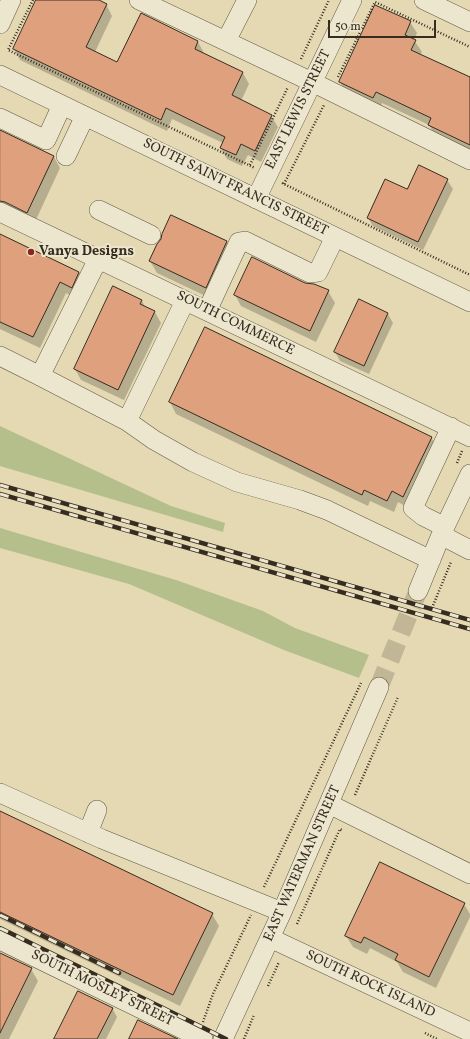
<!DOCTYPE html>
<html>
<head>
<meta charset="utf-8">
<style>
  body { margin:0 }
  #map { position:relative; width:470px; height:1039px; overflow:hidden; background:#e4d9b3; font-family:Vollkorn,serif }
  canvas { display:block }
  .scale { position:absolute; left:328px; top:20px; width:108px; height:18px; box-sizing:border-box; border:2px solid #362c20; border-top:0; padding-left:5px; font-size:12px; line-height:14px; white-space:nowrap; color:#362c20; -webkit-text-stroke:3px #ede6ce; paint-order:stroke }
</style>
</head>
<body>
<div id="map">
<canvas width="470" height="1039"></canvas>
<div class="scale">50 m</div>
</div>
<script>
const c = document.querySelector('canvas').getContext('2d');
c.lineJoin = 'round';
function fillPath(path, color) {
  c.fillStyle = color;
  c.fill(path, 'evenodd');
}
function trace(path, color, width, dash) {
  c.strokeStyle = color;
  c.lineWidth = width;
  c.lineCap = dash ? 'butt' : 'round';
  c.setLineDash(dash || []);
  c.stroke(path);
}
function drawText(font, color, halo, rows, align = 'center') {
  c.font = font + ' Vollkorn,serif';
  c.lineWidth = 4;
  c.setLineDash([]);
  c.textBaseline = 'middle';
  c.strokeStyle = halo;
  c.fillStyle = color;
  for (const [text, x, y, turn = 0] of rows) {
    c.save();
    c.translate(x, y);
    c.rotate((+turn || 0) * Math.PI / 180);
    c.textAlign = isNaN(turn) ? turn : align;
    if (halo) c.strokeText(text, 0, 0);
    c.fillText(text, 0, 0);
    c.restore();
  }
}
fillPath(new Path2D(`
  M0 426 171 506 225 523 223 532 0 466Z
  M0 528 176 580 263 611 295 628 369 655 359 678 284 650 129 584 0 548Z`), '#b5bf8c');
fillPath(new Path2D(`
  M37 0H97L106 4 112 16 95 52 117 63 198 42 204 53V54L243 73 249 84 241 101 271 116 278 127 261 162 248 155 242 166 227 159 221 148 223 143 172 119 167 131 20 60 14 49Z
  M410 22 417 33 414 40 422 52 420 55 470 77V153L436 137 429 125 382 103 380 109 347 94 340 82Z
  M0 131 54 157 60 168 34 224 0 208Z
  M447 180 453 189 423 250 373 226 368 218 408 191Z
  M0 235 79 272 85 284 78 299 66 293 40 348 0 329Z
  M227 242 233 253 212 299 157 273 150 261Z
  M305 284 328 291 335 303 316 342 241 306 235 295Z
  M142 301 146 308 155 312 161 323 124 400 81 380 75 369Z
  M360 301 388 314 393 323 369 374 340 361 335 352Z
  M170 402 431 437 438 449 409 508 398 502 394 512 370 501 368 506 176 414Z
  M0 812 212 914 219 926 180 1006 0 919Z
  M464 904 470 914V917L436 988 403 972 397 962 370 948 367 954 353 947 346 936Z
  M0 954 31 969 38 981 9 1039H0Z
  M112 1008 117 1017 106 1039H55Z`), '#0003');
const building = new Path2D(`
  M36 0H99L107 4 86 47 117 62 141 13 198 41 195 49 243 72 232 95 272 115 255 151 241 144 236 155 220 148 225 137 166 108 161 120 13 49Z
  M375 5 411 21 405 35 416 40 411 50 470 77V145L428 125 431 118 376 92 373 98 339 82Z
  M0 130 54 156 27 213 5 202 0 201Z
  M419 165 448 179 418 242 367 218 385 179 407 189Z
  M171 215 227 241 206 288 149 261 157 244 161 239 162 234Z
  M0 234 79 272 72 288 60 282 33 337 0 322Z
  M252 257 305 283 314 284 329 290 310 331 234 295Z
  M113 286 142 300 140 304 155 311 118 390 74 369Z
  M359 299 388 313 364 366 334 352Z
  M205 327 432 437 403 497 392 491 387 501 364 490 362 495 169 402Z
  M0 811 213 913 173 995 0 912Z
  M380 862 465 903 429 977 395 960 398 954 364 937 361 943 345 936Z
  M0 953 32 968 0 1033Z
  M78 991 113 1008 97 1039H54Z
  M138 1020 178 1039H129Z`);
fillPath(building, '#dfa07d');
trace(building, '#362c20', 1);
trace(new Path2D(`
  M379 687 418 591`), '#c1b696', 19, [19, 10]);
const minor = new Path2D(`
  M139 0 312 82 470 160
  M424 0 470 22
  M0 24 11 0
  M226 41 247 0
  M0 75 470 302
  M0 118 46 140 62 105
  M66 156 85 116
  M256 199 352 0
  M99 210 151 235
  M0 212 470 437
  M98 259 40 376 127 421
  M185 301 127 421 154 440 193 462 237 482 300 500 327 510 431 560
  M207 311 239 242 245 241 310 273 318 272 335 237
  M0 356 40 376
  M445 527 423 516 413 508 451 427
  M441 535 470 550
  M418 591 441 535 470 474
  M0 793 102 839 282 912
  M329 804 470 874
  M88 833 97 810
  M270 938 470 1032
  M0 940 203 1039
  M223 1039 282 912 379 687`);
trace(minor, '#625745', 20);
trace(new Path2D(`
  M33 0 8 50 255 168
  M301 59 329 0
  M338 77 375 2 470 47
  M250 165 288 87
  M282 183 470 275
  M284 184 324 105
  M457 463 462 451
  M432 608 451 562
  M355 795 398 697
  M264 887 361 683
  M297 924 340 829 342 830
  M268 986 279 962
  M203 1022 213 994 251 915
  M425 1033 437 1039
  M244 1039 254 1015`), '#362c20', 2.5, [1, 2]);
trace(minor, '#ede6ce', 19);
const rail = new Path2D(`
  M0 485 470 620
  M0 494 470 629
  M0 915 119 973
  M0 928 226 1039`);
trace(rail, '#362c20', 4.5);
trace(rail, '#ede6ce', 3, [9]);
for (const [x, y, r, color] of [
  [31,252,4,"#8f2418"]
]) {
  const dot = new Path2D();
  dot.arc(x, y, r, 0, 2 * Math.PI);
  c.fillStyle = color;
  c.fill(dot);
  trace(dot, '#ede6ce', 1.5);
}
drawText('14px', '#362c20', '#ede6ce', [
  ["EAST LEWIS STREET",299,110,-64],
  ["SOUTH SAINT FRANCIS STREET",235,188,26],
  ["SOUTH COMMERCE",235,324,26],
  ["EAST WATERMAN STREET",303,864,-66],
  ["SOUTH ROCK ISLAND",370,985,25],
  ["SOUTH MOSLEY STREET",102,989,26]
]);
drawText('bold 14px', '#362c20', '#ede6ce', [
  ["Vanya Designs",39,252]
], 'left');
</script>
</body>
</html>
